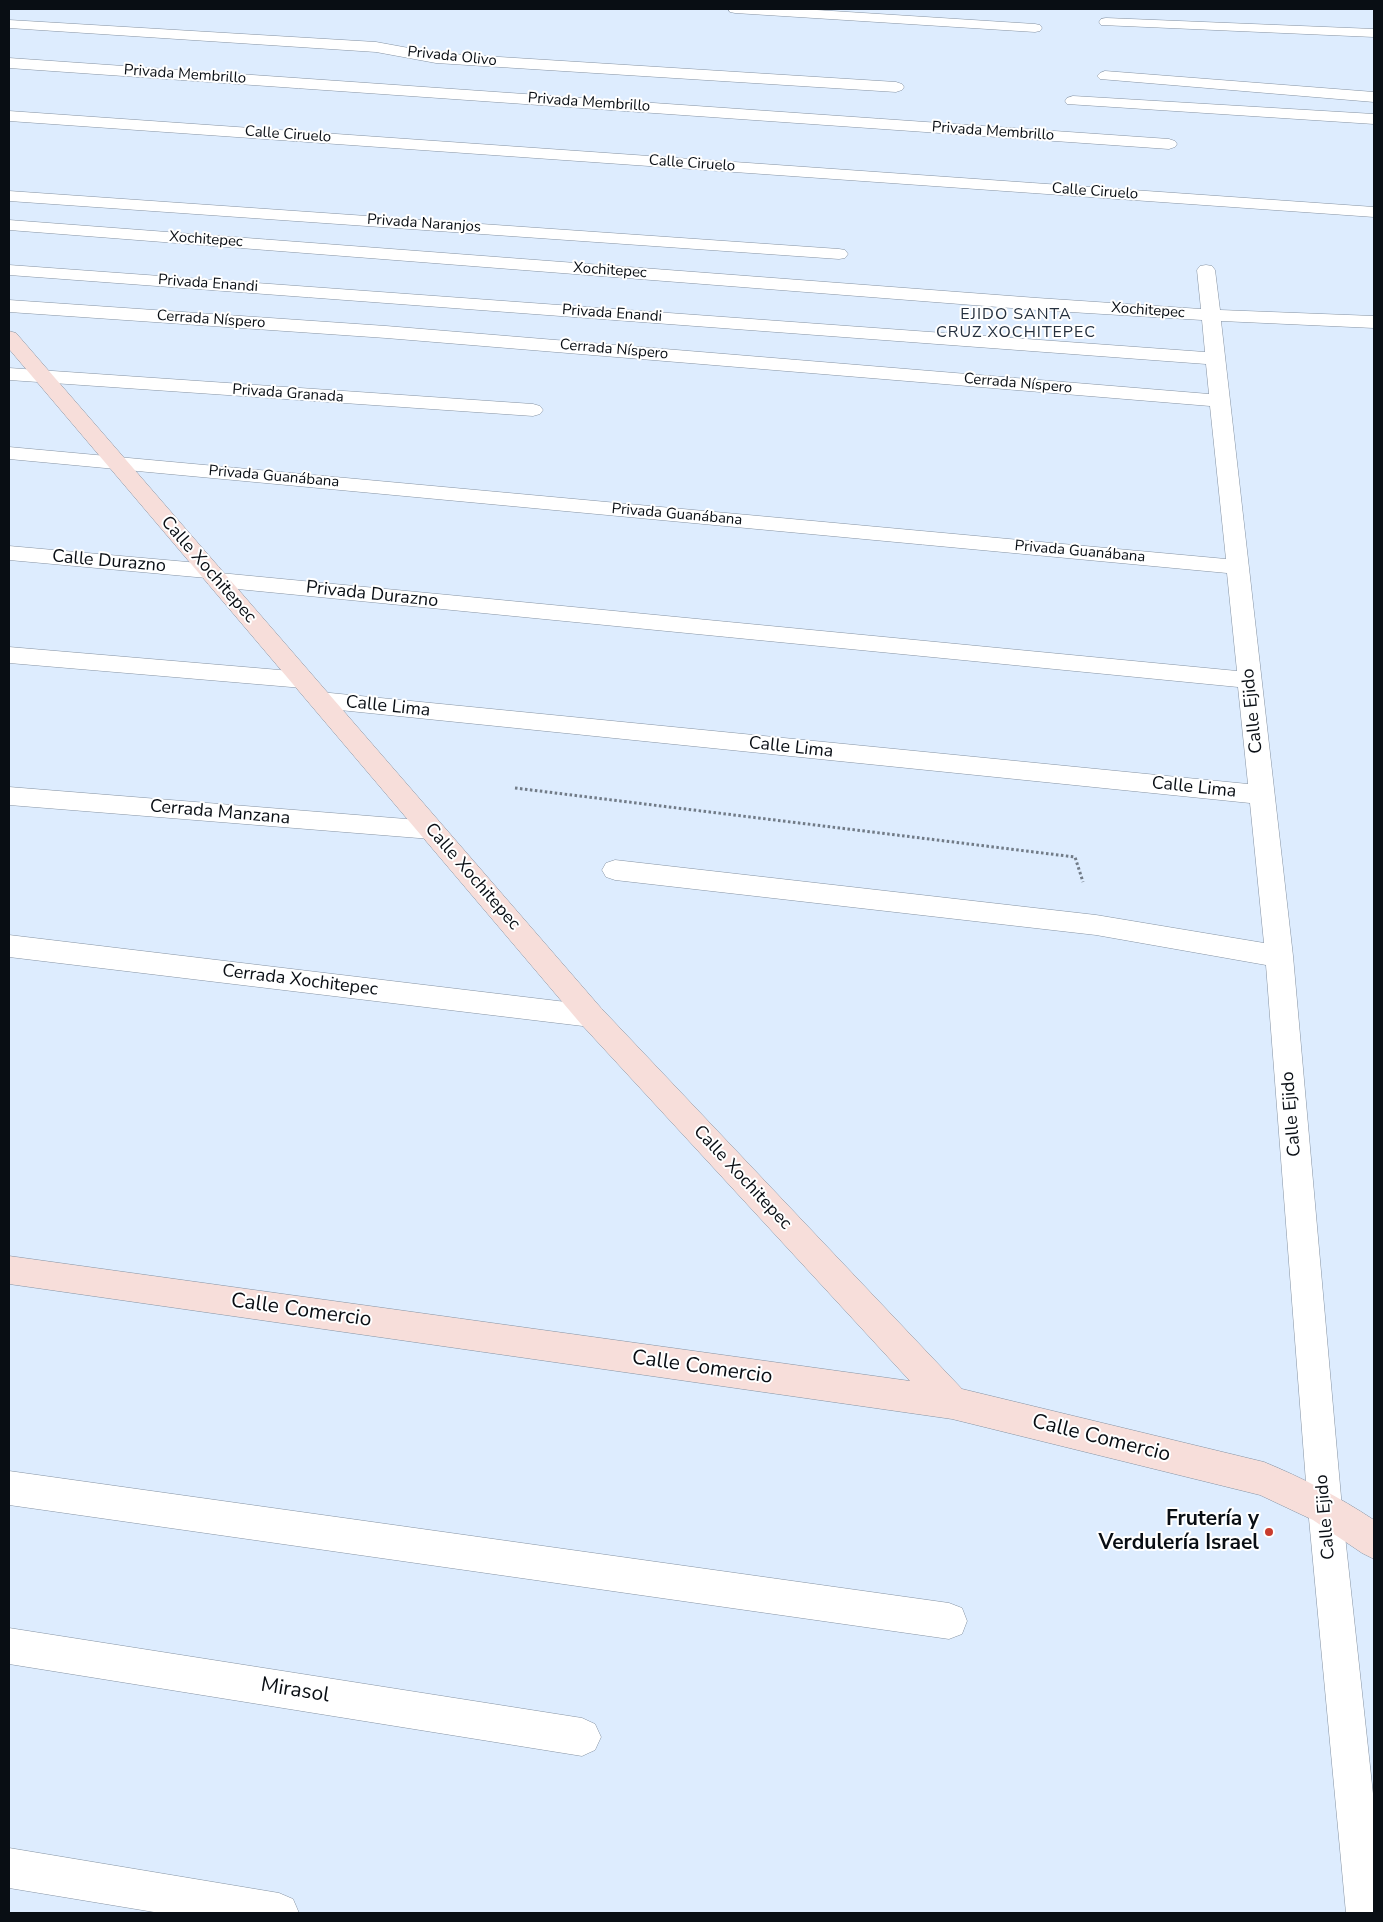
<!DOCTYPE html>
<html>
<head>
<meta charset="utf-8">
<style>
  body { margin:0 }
  #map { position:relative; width:1383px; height:1922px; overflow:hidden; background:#ddecfe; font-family:"Nunito Sans",sans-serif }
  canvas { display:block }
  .frame { position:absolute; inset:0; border:10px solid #090e14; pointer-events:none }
</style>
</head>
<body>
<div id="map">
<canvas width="1383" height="1922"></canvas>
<div class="frame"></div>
</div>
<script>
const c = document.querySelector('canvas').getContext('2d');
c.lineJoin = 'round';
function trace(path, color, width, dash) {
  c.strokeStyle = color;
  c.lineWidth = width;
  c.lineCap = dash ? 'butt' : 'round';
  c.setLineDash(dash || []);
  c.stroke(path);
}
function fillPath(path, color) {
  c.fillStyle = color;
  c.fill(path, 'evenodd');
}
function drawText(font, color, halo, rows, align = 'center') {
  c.font = font + ' "Nunito Sans",sans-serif';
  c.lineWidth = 4;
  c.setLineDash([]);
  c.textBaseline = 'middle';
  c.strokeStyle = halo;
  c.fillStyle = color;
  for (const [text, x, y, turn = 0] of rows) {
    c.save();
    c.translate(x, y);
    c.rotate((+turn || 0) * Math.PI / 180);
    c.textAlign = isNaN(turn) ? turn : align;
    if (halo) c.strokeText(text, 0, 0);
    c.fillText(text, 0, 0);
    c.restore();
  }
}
const street = new Path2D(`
  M728 9H801L1035 24 1040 25 1042 28 1040 31 1035 32 735 13 730 12Z
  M1106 18 1374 29V37L1101 25 1099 22 1101 19Z
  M9 20 376 42 436 53 896 82 902 84 904 87 902 90 896 92 436 63 376 52 9 28Z
  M9 58 1169 139 1175 141 1177 144 1175 147 1169 149 9 68Z
  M1105 71 1374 92V102L1100 79 1097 76 1100 73Z
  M1073 96 1374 114V124L1067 104 1065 101 1067 98Z
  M9 111 1374 207V217L9 121Z
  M9 191 839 249 845 250 848 254 845 258 839 259 9 201Z
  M9 220 1037 298 1201 309 1197 270 1200 266 1206 265 1212 266 1215 270 1220 310 1374 316V328L1221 321 1293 956 1342 1508 1374 1803V1913H1346L1308 1508 1266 965 1096 935 615 880 606 877 602 870 606 863 615 860 1096 915 1264 943 1250 803 320 708 312 706 308 700 312 694 320 692 1248 784 1238 687 217 587 209 585 206 580 207 578 9 560V546L210 564 218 566 221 571 220 573 1237 671 1227 573 9 459V447L1226 559 1210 406 386 338 9 312V300L386 326 1209 394 1206 364 9 275V265L1205 352 1202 320 1037 310 9 230Z
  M9 368 533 404 540 406 543 410 540 414 533 416 9 380Z
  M9 647 303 672 311 674 315 680 311 686 303 688 9 663Z
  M9 787 431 821 440 823 444 830 440 837 431 839 9 805Z
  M9 935 591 1005 601 1008 605 1016 601 1024 591 1027 9 957Z
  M9 1471 949 1603 962 1608 967 1621 962 1634 949 1639 9 1505Z
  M9 1628 582 1718 595 1724 601 1737 595 1750 582 1756 9 1664Z
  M9 1848 279 1893 293 1899 299 1913H160L9 1888Z`);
const secondary = new Path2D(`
  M9 331 16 333 601 1008 962 1389 1264 1462C1303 1478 1339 1497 1374 1520V1559L1362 1553 1313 1520 1260 1495 952 1419 9 1284V1256L910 1381 581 1024 9 349Z`);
trace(street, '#8592a2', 1);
trace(secondary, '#8592a2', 1);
trace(new Path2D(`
  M515 788 1075 857 1083 882`), '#717b87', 3, [2.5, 2.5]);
fillPath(street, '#fff');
fillPath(secondary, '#f7deda');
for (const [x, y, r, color] of [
  [1269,1532,5,"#c93c2d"]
]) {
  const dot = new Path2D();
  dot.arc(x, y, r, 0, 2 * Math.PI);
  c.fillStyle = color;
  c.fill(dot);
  trace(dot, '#fff', 2);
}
drawText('15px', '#090e14', '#fff', [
  ["Privada Olivo",452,57,6],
  ["Privada Membrillo",185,75,4],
  ["Privada Membrillo",589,103,4],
  ["Privada Membrillo",993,132,4],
  ["Calle Ciruelo",288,135,4],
  ["Calle Ciruelo",692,164,4],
  ["Calle Ciruelo",1095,192,4],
  ["Privada Naranjos",424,224,4],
  ["Xochitepec",206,240,4],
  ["Xochitepec",610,271,4],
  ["Privada Enandi",208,284,4],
  ["Xochitepec",1148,311,4],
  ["Privada Enandi",612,314,4],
  ["Cerrada Níspero",211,320,4],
  ["Cerrada Níspero",614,350,5],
  ["Cerrada Níspero",1018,384,5],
  ["Privada Granada",288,394,4],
  ["Privada Guanábana",274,477,5],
  ["Privada Guanábana",677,515,5],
  ["Privada Guanábana",1080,552,5]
]);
c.letterSpacing = '1px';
drawText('16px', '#25303e', '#fff', [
  ["EJIDO SANTA",1016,315],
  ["CRUZ XOCHITEPEC",1016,333]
]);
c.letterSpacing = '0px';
drawText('18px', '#090e14', '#fff', [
  ["Calle Durazno",109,562,5],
  ["Calle Xochitepec",208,570,49],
  ["Privada Durazno",372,595,6],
  ["Calle Lima",388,707,6],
  ["Calle Ejido",1253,711,-96],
  ["Calle Lima",791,748,6],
  ["Calle Lima",1194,788,6],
  ["Cerrada Manzana",220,813,5],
  ["Calle Xochitepec",472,877,49],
  ["Cerrada Xochitepec",300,981,7],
  ["Calle Ejido",1292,1114,-95],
  ["Calle Xochitepec",742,1178,47],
  ["Calle Ejido",1326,1517,-95]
]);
drawText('21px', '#090e14', '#fff', [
  ["Calle Comercio",301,1311,8],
  ["Calle Comercio",702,1368,8],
  ["Calle Comercio",1101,1439,14],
  ["Mirasol",295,1691,9]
]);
drawText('bold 21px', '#090e14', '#fff', [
  ["Frutería y",1259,1520],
  ["Verdulería Israel",1259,1544]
], 'right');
</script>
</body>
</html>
